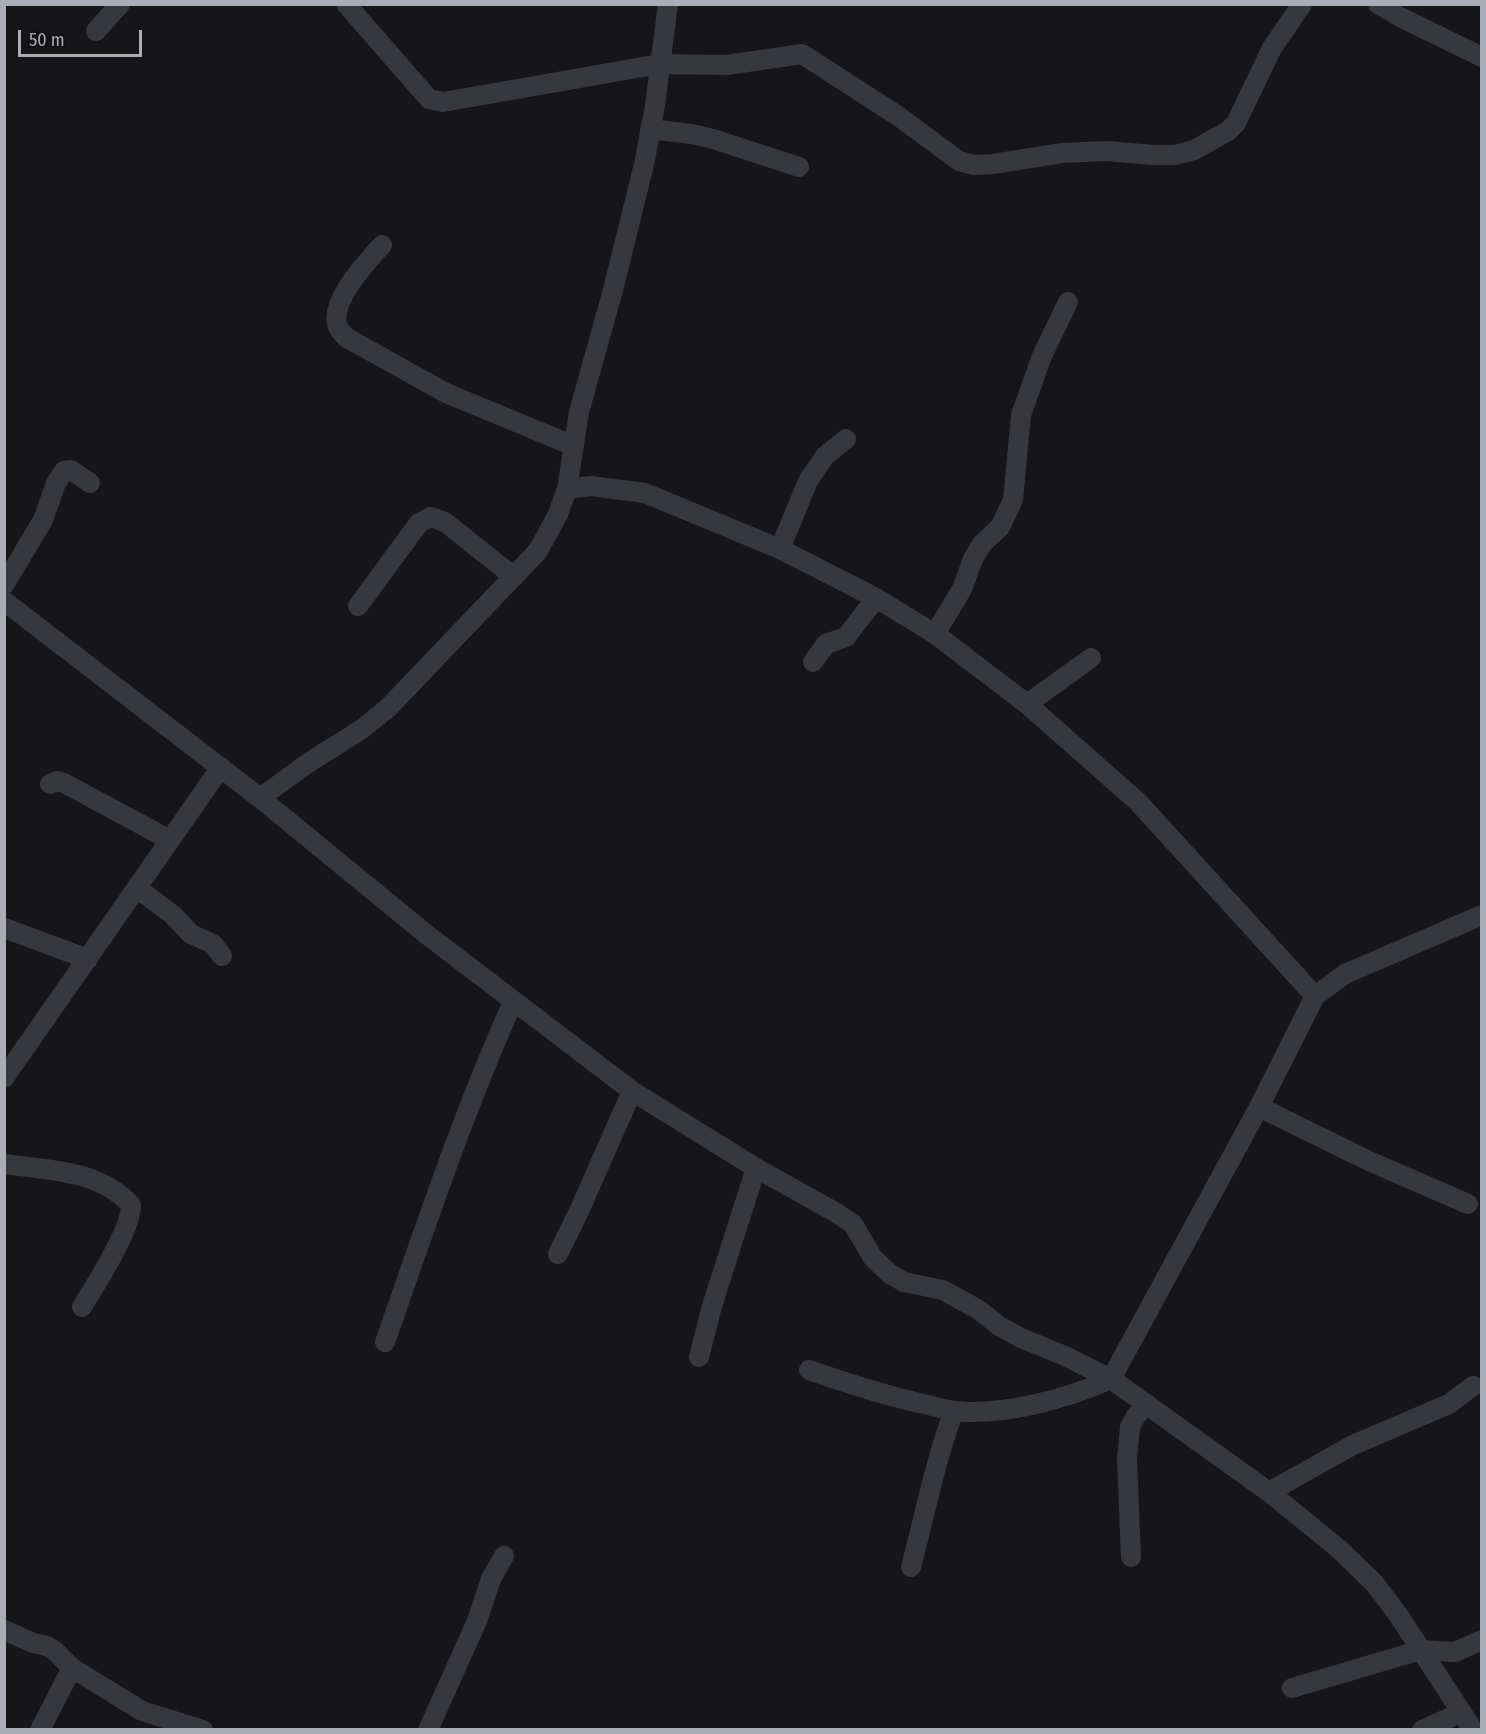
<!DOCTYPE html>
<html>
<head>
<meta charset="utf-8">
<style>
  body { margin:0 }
  #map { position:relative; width:1486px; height:1734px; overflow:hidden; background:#161618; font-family:"Fira Sans Condensed",sans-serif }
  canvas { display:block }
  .frame { position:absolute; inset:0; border:6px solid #a8adb8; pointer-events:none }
  .scale { position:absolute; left:18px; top:30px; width:124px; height:27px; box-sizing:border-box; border:3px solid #a8adb8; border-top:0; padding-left:8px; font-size:18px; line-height:21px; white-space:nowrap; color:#a8adb8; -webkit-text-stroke:4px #111113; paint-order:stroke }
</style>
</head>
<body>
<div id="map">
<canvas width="1486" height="1734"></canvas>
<div class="frame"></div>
<div class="scale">50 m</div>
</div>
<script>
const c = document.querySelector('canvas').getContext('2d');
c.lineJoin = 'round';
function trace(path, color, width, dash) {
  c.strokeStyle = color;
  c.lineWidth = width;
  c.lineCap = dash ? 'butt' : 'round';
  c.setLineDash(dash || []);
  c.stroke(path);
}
trace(new Path2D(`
  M346 4 429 99 443 102 660 64 727 65 802 54 898 116 959 161 974 165 993 164 1062 153 1107 151 1153 155H1175L1194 150 1228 131 1236 123 1272 48 1302 4
  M1378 4 1400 17 1482 57
  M96 31 120 4
  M650 129 692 134 713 139 799 167
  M382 245C367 262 328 302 338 327 339 330 344 335 347 338L446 393 574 446
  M567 489 591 486 645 493 780 549 876 598 935 634 1027 704 1138 802 1315 996
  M780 549 808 481 825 456 846 439
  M4 585 43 520 56 483 64 471 71 470 90 483
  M4 601 260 798 426 934 632 1091 756 1168 835 1212 853 1224 873 1258 890 1274 904 1282 943 1290 979 1310 999 1326 1021 1338 1065 1356 1111 1379 1269 1492 1339 1549 1375 1584 1399 1616 1473 1730
  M358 606 419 523 431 517 445 522 514 577
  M935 634 962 589 973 559 982 544 1000 527 1013 500 1021 415 1042 356 1068 302
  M813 662 826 644 846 637 876 598
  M1027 704 1091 658
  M50 784 57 781 64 783 170 840
  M260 798 308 763 362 729 388 708 538 551 558 514 567 489 579 412 613 290 645 160 655 105 668 4
  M137 888 173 915 191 934 213 944 222 956
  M4 928 88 959
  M4 1078 221 767
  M1259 1107 1369 1161 1468 1204
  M4 1164C49 1170 99 1170 131 1205 131 1230 96 1284 82 1307
  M558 1254 580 1209 632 1091
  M385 1342C425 1228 463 1113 513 1002
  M699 1357 712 1306 756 1168
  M809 1370C846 1383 881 1394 919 1403 931 1405 943 1410 955 1411 1003 1416 1067 1399 1111 1379L1259 1107 1315 996 1345 974 1482 915
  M1269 1492 1353 1445 1449 1404 1473 1386
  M1131 1557 1127 1459 1130 1427 1136 1416 1147 1404
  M911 1567C925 1515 935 1461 954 1411
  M4 1630 33 1643 47 1646 55 1651 72 1668 142 1711 203 1730
  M1292 1688 1421 1650 1455 1652 1482 1640
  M40 1730 72 1668
  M428 1730 477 1621 491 1579 504 1556
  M1422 1730 1462 1712`), '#37383d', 20);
</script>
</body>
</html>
